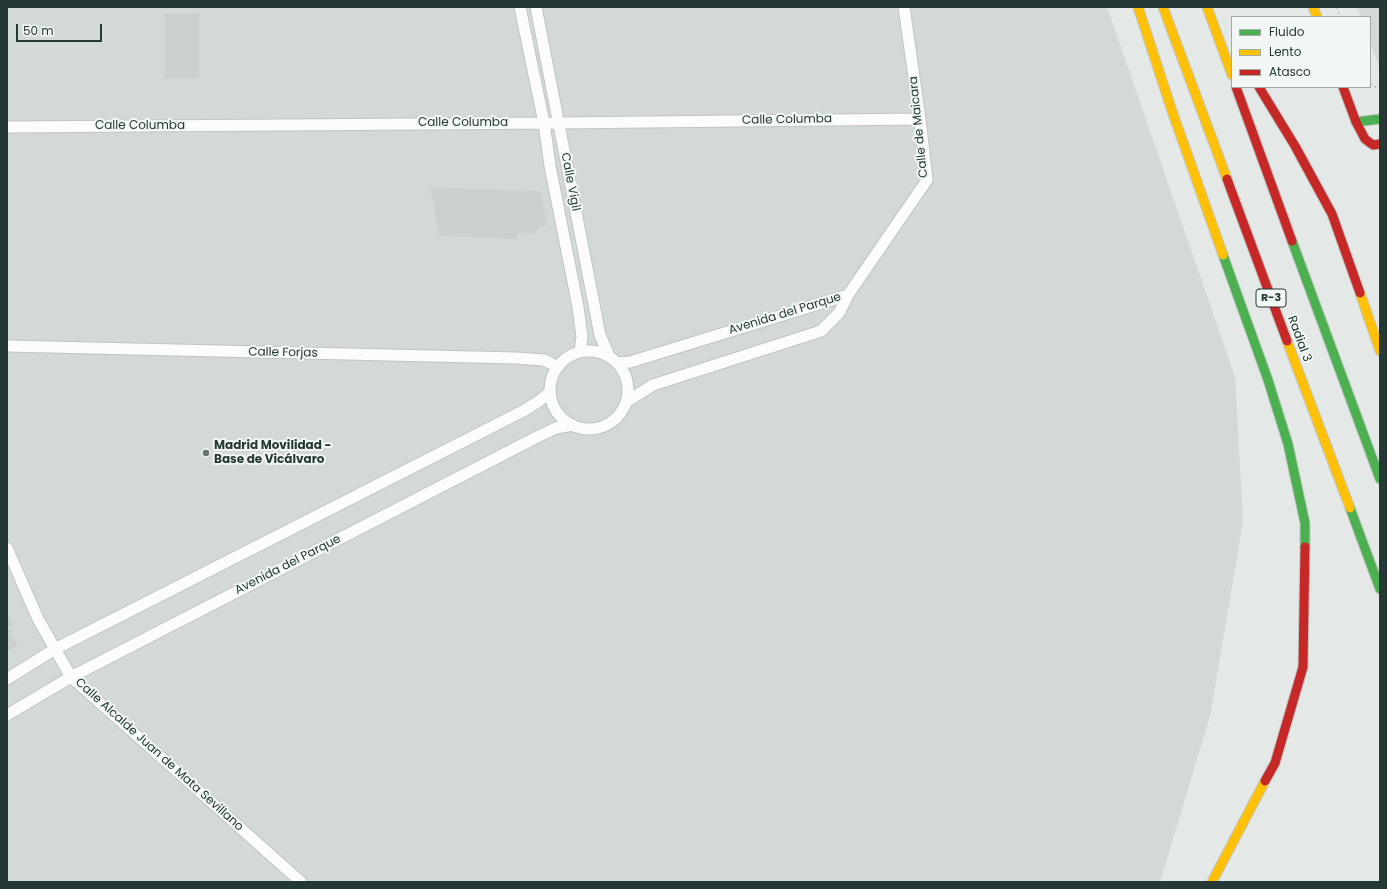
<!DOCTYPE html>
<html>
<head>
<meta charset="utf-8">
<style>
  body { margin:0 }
  #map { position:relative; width:1387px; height:889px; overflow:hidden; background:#e4e8e6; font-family:Poppins,sans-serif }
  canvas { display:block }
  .frame { position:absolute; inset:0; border:8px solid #243935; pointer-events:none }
  .legend { position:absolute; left:1231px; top:16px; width:140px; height:72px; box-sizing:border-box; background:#f2f7f5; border:1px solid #a0aba8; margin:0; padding:5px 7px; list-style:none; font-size:12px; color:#243935 }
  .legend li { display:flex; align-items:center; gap:8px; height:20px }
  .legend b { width:20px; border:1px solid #a0aba8 }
  .scale { position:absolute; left:16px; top:24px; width:86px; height:18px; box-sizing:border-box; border:2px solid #243935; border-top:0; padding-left:5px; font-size:12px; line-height:14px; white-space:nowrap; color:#243935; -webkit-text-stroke:3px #f2f7f5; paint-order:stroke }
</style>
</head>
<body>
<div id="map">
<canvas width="1387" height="889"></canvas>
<div class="frame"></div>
<ul class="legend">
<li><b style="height:5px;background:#4caf50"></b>Fluido</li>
<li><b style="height:5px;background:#ffc107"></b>Lento</li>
<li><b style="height:5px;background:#c62828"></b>Atasco</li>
</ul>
<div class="scale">50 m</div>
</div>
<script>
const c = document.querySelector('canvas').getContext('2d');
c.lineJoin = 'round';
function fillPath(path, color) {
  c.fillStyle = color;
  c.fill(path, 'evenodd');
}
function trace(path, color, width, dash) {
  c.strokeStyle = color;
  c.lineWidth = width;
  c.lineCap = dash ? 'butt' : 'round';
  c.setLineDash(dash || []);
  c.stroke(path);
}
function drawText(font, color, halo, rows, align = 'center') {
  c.font = font + ' Poppins,sans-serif';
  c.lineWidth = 4;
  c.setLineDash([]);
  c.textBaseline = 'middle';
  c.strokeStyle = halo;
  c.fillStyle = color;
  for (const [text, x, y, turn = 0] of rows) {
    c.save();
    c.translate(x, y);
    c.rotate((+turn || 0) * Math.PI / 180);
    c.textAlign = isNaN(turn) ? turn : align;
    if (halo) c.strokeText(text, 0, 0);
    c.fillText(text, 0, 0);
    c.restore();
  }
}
fillPath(new Path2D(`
  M7 7H1107L1235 377 1243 521 1210 716 1160 882H7Z
  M1357 7H1380V69L1370 42V17H1361Z`), '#d2d9d6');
const building = new Path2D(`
  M165 14H199V78H165Z
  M431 188 541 192 546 225 538 226 536 233 518 232V239L440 235Z
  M7 613 13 625 8 627 17 646 7 651Z`);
fillPath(building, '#cbcfce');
trace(building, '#cdd1cf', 1);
const street = new Path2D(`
  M520 7 544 123 550 166 578 307 582 337 580 352
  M536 7 600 335 609 356
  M7 127 558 123 920 119
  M7 346 516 358 544 360 558 367
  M550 390a39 39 0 1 1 78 0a39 39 0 1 1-78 0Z
  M617 363 630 362 848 295
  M626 402 653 385 821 331 839 313 848 295 927 180 920 119 904 7
  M7 548 38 619 71 677 301 882
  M7 679 55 649 525 410 539 401 550 392
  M7 715 71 677 539 436 556 428 573 425`);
const fast = new Path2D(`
  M1356 122 1380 119
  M1292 241 1380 479
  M1223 255 1268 380 1288 444 1305 523V547
  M1350 508 1380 589`);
const slow = new Path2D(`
  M1138 7 1172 111 1223 255
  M1163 7 1227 179
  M1207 7 1232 75
  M1313 7 1317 17
  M1360 293 1380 351
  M1287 341 1350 508
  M1212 882 1265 781`);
const jam = new Path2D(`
  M1236 87 1292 241
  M1259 87 1295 146 1332 214 1360 293
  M1343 87 1356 122 1365 139 1373 145 1380 144
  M1227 179 1287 341
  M1265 781 1275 763 1303 667 1305 547`);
trace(street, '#c1c5c3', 13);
trace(fast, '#c0c6c4', 11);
trace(slow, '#c0c6c4', 11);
trace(jam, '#c0c6c4', 11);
trace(new Path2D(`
  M1337 7 1340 17
  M1370 84 1380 89`), '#c1c8c5', 2, [2, 3]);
trace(street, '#fbfcfb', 11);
trace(fast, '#4caf50', 9);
trace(slow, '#ffc107', 9);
trace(jam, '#c62828', 9);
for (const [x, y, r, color] of [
  [206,453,4,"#677673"]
]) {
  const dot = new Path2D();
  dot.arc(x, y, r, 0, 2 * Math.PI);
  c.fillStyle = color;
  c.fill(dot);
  trace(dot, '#f2f7f5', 1.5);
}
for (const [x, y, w] of [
  [1271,298,30]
]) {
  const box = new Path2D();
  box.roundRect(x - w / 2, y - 9, w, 18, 3);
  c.fillStyle = '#f2f7f5';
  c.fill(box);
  trace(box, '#243935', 1);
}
drawText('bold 11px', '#243935', null, [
  ["R-3",1271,298]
]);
drawText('12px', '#243935', '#f2f7f5', [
  ["Calle Columba",787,120,-1],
  ["Calle Columba",463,123],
  ["Calle Columba",140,126],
  ["Calle de Maicara",919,127,-96],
  ["Calle Vigil",570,182,79],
  ["Avenida del Parque",785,314,-17],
  ["Radial 3",1299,339,70],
  ["Calle Forjas",283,353,1],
  ["Avenida del Parque",288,565,-27],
  ["Calle Alcalde Juan de Mata Sevillano",159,755,42]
]);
drawText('bold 12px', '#243935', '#f2f7f5', [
  ["Madrid Movilidad -",214,446],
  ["Base de Vicálvaro",214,460]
], 'left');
</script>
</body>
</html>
